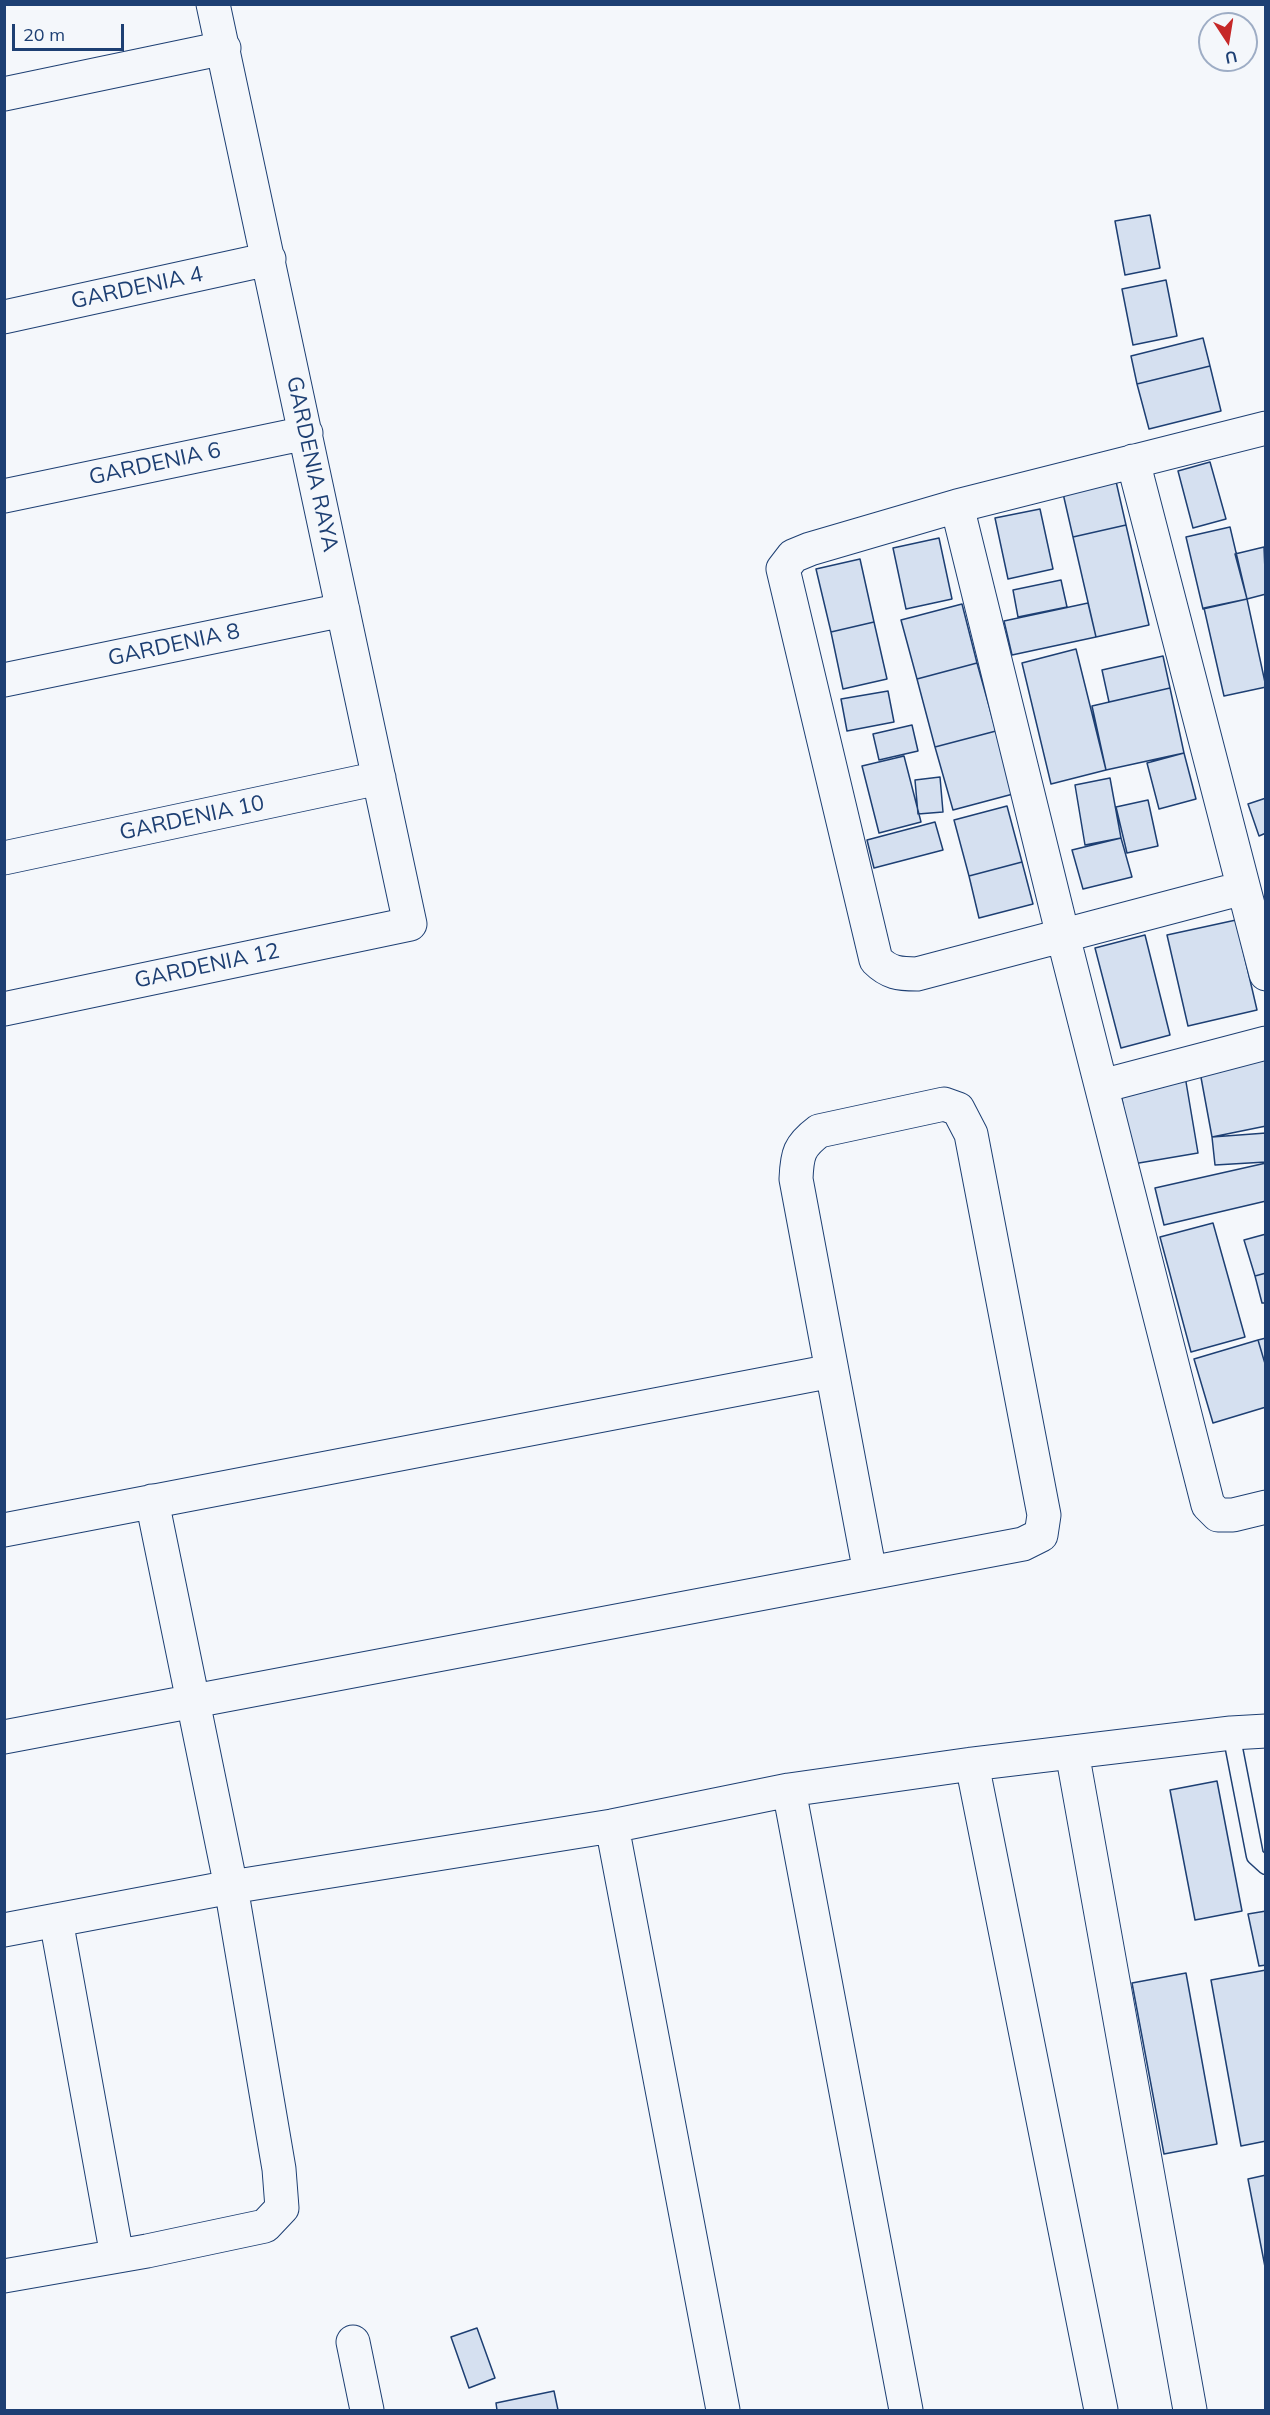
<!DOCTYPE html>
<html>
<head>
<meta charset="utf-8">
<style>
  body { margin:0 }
  #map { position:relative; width:1270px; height:2415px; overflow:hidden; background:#f4f7fb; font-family:Mulish,sans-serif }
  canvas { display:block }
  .frame { position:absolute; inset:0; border:6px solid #1d3f73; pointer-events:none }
  .north { position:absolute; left:1198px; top:12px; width:60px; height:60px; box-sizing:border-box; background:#f4f7fb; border:2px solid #9eadc5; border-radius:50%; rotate:168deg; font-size:16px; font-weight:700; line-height:24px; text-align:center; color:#1d3f73 }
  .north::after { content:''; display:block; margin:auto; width:21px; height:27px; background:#c62828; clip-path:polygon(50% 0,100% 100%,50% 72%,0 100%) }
  .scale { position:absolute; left:12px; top:24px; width:112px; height:27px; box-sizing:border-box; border:3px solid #1d3f73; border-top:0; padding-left:8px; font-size:18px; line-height:21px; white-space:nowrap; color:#1d3f73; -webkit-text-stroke:4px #f4f7fb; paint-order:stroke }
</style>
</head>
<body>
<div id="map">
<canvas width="1270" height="2415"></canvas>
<div class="frame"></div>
<div class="north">U</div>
<div class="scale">20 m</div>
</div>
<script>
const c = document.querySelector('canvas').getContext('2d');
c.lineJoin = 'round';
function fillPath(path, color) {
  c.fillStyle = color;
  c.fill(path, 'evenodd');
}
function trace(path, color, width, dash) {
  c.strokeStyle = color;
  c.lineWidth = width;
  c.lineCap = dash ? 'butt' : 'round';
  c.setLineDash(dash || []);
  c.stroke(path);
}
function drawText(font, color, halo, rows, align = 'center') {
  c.font = font + ' Mulish,sans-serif';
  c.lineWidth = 4.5;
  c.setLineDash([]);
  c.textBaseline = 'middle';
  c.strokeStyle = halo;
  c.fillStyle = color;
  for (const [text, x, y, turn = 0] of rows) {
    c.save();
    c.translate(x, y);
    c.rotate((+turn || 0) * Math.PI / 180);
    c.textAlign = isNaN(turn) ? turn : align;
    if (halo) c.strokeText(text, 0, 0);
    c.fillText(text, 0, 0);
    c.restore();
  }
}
const building = new Path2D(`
  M1150 215 1160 268 1125 275 1115 221Z
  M1166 280 1177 336 1133 345 1122 289Z
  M1203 338 1210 366 1137 384 1131 356Z
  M1210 366 1221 411 1149 429 1137 384Z
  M1210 462 1226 519 1193 528 1178 471Z
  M1115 477 1126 525 1073 537 1062 489Z
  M1040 509 1053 569 1008 579 995 518Z
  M1126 525 1149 625 1096 637 1073 537Z
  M1230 527 1247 599 1203 609 1186 537Z
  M939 538 952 599 906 609 893 548Z
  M1264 547 1266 594 1247 599 1235 554Z
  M860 559 874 622 831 632 816 569Z
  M1061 580 1067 607 1018 617 1013 590Z
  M1247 599 1266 687 1224 696 1204 608Z
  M1088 603 1096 637 1012 655 1004 621Z
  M962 604 977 663 917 679 901 620Z
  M874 622 887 679 843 689 831 632Z
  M1076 649 1106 770 1051 784 1022 663Z
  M1163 656 1170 688 1109 702 1102 670Z
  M977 663 996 731 935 747 917 679Z
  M1170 688 1184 753 1106 770 1092 706Z
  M888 691 894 722 847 731 841 699Z
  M912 725 918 751 879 760 873 734Z
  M996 731 1013 794 953 810 935 747Z
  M1184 753 1196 799 1159 809 1147 763Z
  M904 756 921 822 879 833 862 766Z
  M940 777 943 812 918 814 915 780Z
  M1110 778 1121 838 1085 845 1075 785Z
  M1266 798V833L1259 836 1248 804Z
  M1148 800 1158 846 1127 853 1116 807Z
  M1007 806 1022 862 969 876 954 820Z
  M935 822 943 850 874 868 867 840Z
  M1121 838 1132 877 1083 889 1072 850Z
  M1022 862 1033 904 979 918 969 876Z
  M1236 920 1257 1010 1188 1026 1167 935Z
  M1145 935 1170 1035 1121 1048 1095 948Z
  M1266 1059V1126L1212 1137 1200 1072Z
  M1185 1076 1198 1153 1133 1164 1120 1087Z
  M1266 1133V1162L1215 1165 1212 1137Z
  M1266 1163V1201L1164 1225 1155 1188Z
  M1213 1223 1245 1337 1191 1352 1160 1237Z
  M1266 1234V1273L1255 1276 1244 1240Z
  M1266 1273V1303H1262L1255 1276Z
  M1266 1338V1367L1258 1340Z
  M1258 1340 1266 1367V1407L1213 1423 1194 1359Z
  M1217 1781 1242 1911 1195 1920 1170 1790Z
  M1266 1911V1965L1259 1966 1248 1914Z
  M1266 1970V2141L1241 2146 1211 1980Z
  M1186 1973 1217 2144 1164 2154 1132 1983Z
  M1266 2175V2272L1248 2179Z
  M477 2328 495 2378 469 2388 451 2337Z
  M554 2391 558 2410H497L496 2403Z`);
fillPath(building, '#d5e0f0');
trace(building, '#1d3f73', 1.5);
const lane = new Path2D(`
  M1231 1733 1255 1856 1266 1866`);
const street = new Path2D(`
  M4 94 224 48
  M4 317 269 259
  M1133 461 1266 974
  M4 496 306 433
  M957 506 1063 936 1208 1505 1218 1515H1233L1266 1507
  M4 680 343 610
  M4 858 379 778
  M1243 888 917 974C899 974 889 973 876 960L783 569 793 556 810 549 957 506 1266 428
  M4 1009 410 924 213 4
  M1102 1086 1266 1043
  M4 1530 832 1371 796 1179C797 1154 799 1146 819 1131L944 1104 958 1109 971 1134 1044 1515 1041 1535 1023 1544 870 1573 832 1371
  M4 1737 870 1573
  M1072 1752 1190 2410
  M972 1764 1101 2410
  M789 1790 906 2410
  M612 1826 723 2410
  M56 1920 117 2256
  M4 1930 231 1887 612 1826 789 1790 972 1764 1231 1733 1266 1731
  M4 2276 147 2251 265 2226 282 2208 279 2169 231 1887 152 1501
  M353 2342 367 2410`);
trace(lane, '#1d3f73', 19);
trace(street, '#1d3f73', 35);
trace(lane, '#f4f7fb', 16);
trace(street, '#f4f7fb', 33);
drawText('22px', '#1d3f73', '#f4f7fb', [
  ["GARDENIA 4",137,288,-12],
  ["GARDENIA 6",155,464,-12],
  ["GARDENIA RAYA",312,464,78],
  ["GARDENIA 8",174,645,-12],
  ["GARDENIA 10",192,818,-12],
  ["GARDENIA 12",207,966,-12]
]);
</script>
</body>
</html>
